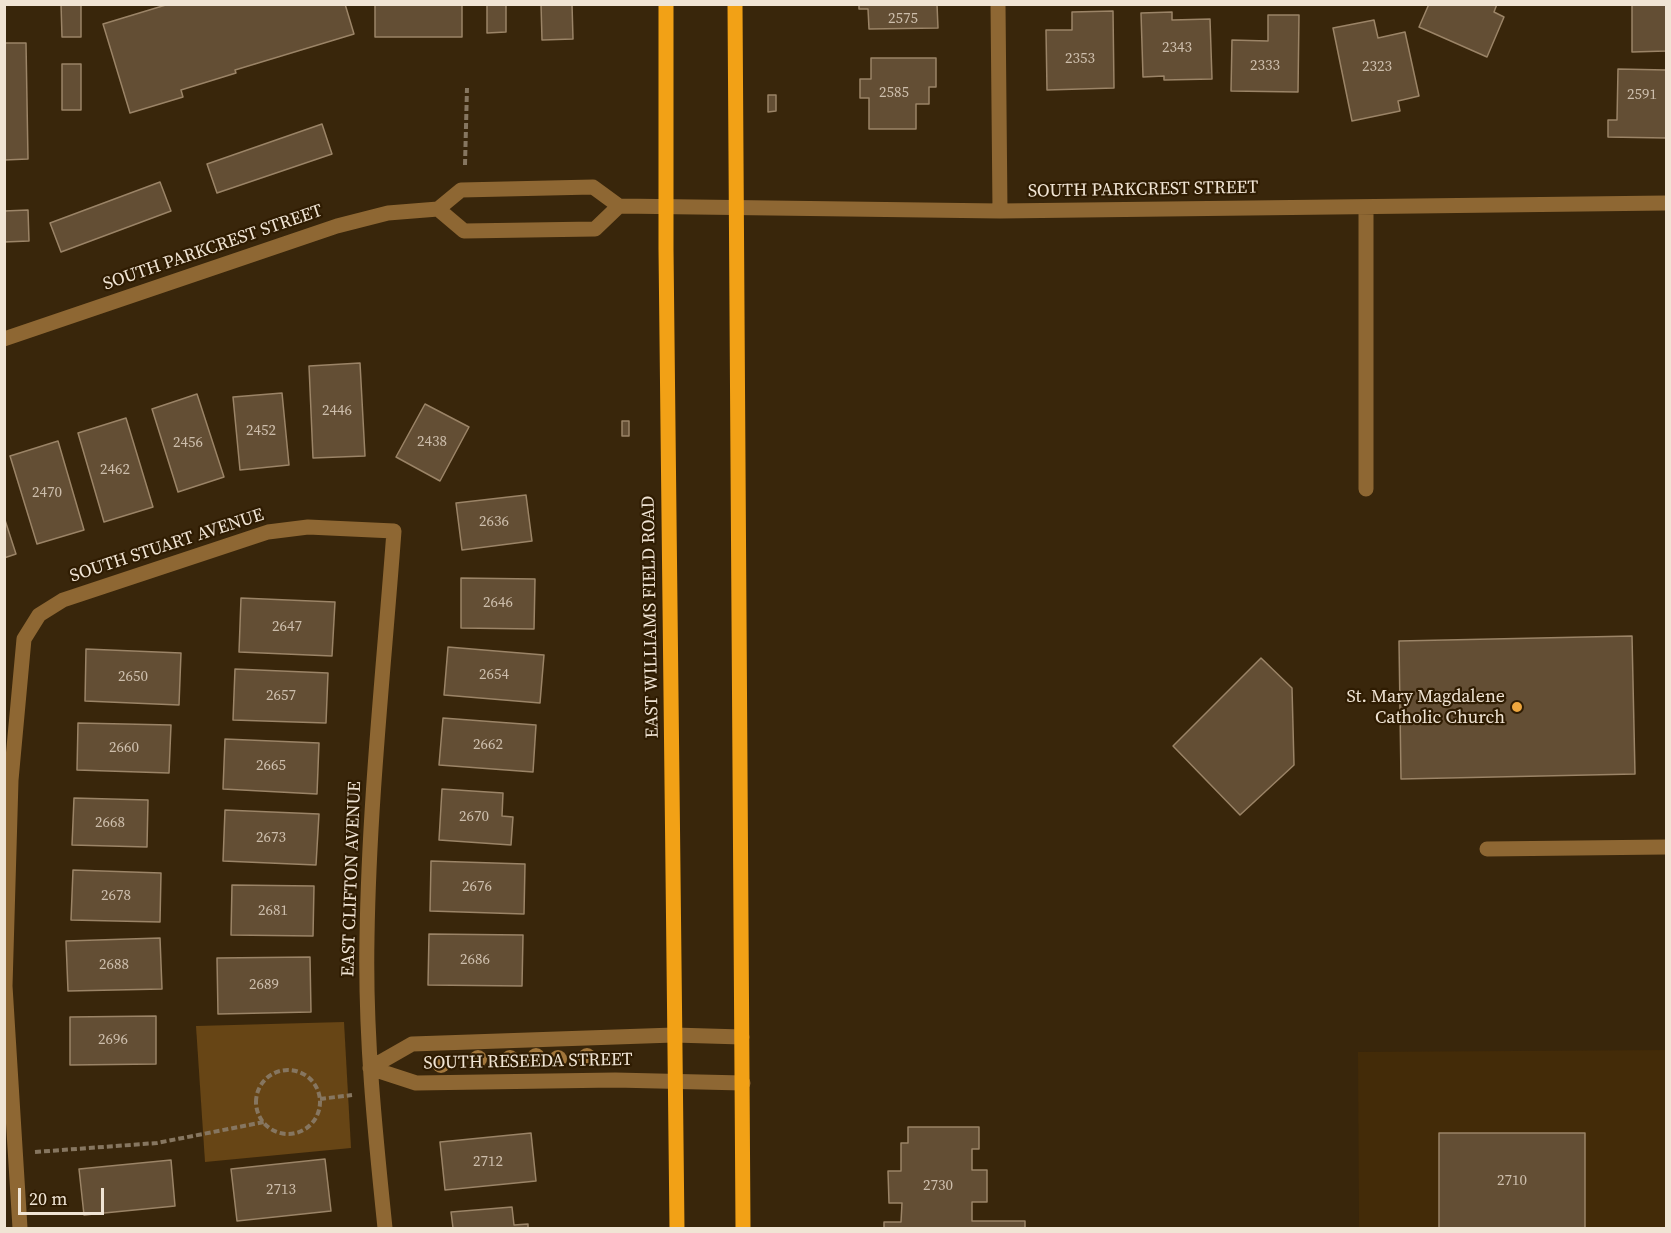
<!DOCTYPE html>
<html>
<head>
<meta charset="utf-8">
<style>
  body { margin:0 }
  #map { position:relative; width:1671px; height:1233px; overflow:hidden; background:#39260b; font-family:"Source Serif 4",serif }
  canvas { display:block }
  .frame { position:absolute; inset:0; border:6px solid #f0e4d4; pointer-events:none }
  .scale { position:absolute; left:18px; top:1188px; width:86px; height:27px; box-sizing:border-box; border:3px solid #f0e4d4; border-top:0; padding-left:8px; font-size:18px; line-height:21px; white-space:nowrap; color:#f0e4d4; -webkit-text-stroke:4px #2f1c02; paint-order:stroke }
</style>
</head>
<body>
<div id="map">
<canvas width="1671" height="1233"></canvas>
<div class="frame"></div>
<div class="scale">20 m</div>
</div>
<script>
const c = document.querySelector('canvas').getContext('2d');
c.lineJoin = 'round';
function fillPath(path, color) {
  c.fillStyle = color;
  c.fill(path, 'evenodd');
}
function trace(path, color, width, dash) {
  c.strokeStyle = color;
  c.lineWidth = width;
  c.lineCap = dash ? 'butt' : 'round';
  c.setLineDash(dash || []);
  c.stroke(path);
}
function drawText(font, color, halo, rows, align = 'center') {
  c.font = font + ' "Source Serif 4",serif';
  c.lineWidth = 4.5;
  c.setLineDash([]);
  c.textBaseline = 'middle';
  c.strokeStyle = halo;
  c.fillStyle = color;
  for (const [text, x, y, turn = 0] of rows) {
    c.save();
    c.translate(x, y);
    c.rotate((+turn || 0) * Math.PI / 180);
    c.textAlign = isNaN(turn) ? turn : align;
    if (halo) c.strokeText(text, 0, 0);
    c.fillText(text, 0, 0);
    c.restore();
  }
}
fillPath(new Path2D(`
  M1666 1050V1228H1359L1358 1052Z`), '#432b08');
fillPath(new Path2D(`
  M344 1022 351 1148 205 1162 196 1026Z`), '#674515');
const building = new Path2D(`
  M61 4H81V37H62Z
  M169 4H345L354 34 235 70 236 73 181 90 183 97 130 113 103 24Z
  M375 4H462V37H375Z
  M487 4H506V32L487 33Z
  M541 4H572L573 39 542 40Z
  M859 4H937L938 28 869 29 868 9H859Z
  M1429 4H1497L1494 12 1504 17 1487 57 1419 27Z
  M1632 4H1666V51L1632 52Z
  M1113 11 1114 88 1047 90 1046 30H1072V12Z
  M1172 12V20L1210 19 1212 79 1164 80V76L1143 77 1141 13Z
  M1268 15H1299L1298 92 1231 91 1232 40 1268 41Z
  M1374 20 1378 38 1405 32 1419 96 1398 101 1400 111 1352 121 1333 28Z
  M4 43H26L28 159 4 160Z
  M871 58H936V87H929V104H916V129H869V98H860V79H871Z
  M62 64H81V110H62Z
  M1618 69 1666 70V138L1608 137V120H1617Z
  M768 95H776V111L768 112Z
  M322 124 332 154 217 193 207 164Z
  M160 182 171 211 61 252 50 223Z
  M28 210 29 241 4 242V211Z
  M360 363 365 456 313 458 309 366Z
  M282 393 289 465 240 470 233 397Z
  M197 394 224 477 178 492 152 409Z
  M425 404 469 427 440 481 396 457Z
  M126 418 153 507 104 522 78 433Z
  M622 421H629V436H622Z
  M58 441 84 530 37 544 10 456Z
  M526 495 532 541 462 550 456 503Z
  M4 517 16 554 4 558Z
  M461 578 535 579 534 629 461 628Z
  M241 598 335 602 332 656 239 652Z
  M1632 636 1635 774 1401 779 1399 641Z
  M448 647 544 655 540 703 444 695Z
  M86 649 181 653 179 705 85 701Z
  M1261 658 1292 688 1294 765 1240 815 1173 746Z
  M235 669 328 673 326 723 233 720Z
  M443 718 536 725 533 772 439 765Z
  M78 723 171 725 169 773 77 770Z
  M225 739 319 743 317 794 223 789Z
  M442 789 503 793 502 816 513 817 511 845 439 840Z
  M74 798 148 800 147 847 72 845Z
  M225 810 319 814 316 865 223 861Z
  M431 861 525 864 524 914 430 911Z
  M73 870 161 873 160 922 71 920Z
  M232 885 314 886 313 936 231 935Z
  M429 934 523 935 522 986 428 985Z
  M160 938 162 989 68 991 66 941Z
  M310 957 311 1012 218 1014 217 958Z
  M156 1016V1064L70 1065V1017Z
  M908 1127H979V1149H972V1170H987V1202H972V1221H1025V1228H884V1222H901L902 1203H889L888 1171H901V1143H908Z
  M531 1133 536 1181 445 1190 440 1142Z
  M1439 1133H1585V1228H1439Z
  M325 1159 331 1211 237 1221 231 1169Z
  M171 1160 175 1206 84 1215 79 1169Z
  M512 1207 514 1225 528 1224V1228H453L451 1212Z`);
fillPath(building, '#634e34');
trace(building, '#9b8467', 1.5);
trace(new Path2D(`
  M465 165 467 88
  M4 619H6
  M256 1102a32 32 0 1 1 64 0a32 32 0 1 1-64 0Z
  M320 1099 352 1095
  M35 1152 157 1143 264 1122`), '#867660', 4, [6, 3]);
trace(new Path2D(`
  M998 4 1000 211
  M438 209 464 231 595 229 619 206
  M4 339 337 226 388 213 438 209 461 190 593 187 619 206 1000 211 1666 203
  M1366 489V207
  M1487 849 1666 847
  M370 1068 412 1044 674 1035 742 1037
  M370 1068 416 1083 615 1080 743 1083
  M20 1228 5 986 11 780 24 639 39 615 63 600 268 532 308 527 394 531C384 666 369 802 367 938 365 1035 375 1132 385 1228`), '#8e6733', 15);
trace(new Path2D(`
  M666 4V249L677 1228
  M735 4 743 1228`), '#f2a116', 15);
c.fillStyle = '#a2763b';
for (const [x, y] of [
  [536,1057],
  [587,1057],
  [478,1059],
  [510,1059],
  [558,1059],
  [441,1064]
]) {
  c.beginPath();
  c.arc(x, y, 9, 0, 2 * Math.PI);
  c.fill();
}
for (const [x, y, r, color] of [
  [1517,707,6,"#efa73e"]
]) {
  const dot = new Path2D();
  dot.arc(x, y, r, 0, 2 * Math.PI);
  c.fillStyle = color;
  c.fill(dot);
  trace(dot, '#2f1c02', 2);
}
drawText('15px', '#cdbeac', null, [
  ["2575",903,19],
  ["2343",1177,48],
  ["2353",1080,59],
  ["2333",1265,66],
  ["2323",1377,67],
  ["2585",894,93],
  ["2591",1642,95],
  ["2446",337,411],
  ["2452",261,431],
  ["2438",432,442],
  ["2456",188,443],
  ["2462",115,470],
  ["2470",47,493],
  ["2636",494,522],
  ["2646",498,603],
  ["2647",287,627],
  ["2654",494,675],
  ["2650",133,677],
  ["2657",281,696],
  ["2662",488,745],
  ["2660",124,748],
  ["2665",271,766],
  ["2670",474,817],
  ["2668",110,823],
  ["2673",271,838],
  ["2676",477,887],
  ["2678",116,896],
  ["2681",273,911],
  ["2686",475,960],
  ["2688",114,965],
  ["2689",264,985],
  ["2696",113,1040],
  ["2712",488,1162],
  ["2710",1512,1181],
  ["2730",938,1186],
  ["2713",281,1190]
]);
drawText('18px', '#f0e4d4', '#2f1c02', [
  ["SOUTH PARKCREST STREET",1143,190,-1],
  ["SOUTH PARKCREST STREET",213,248,-19],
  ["SOUTH STUART AVENUE",167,546,-18],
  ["EAST WILLIAMS FIELD ROAD",651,617,-91],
  ["EAST CLIFTON AVENUE",352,879,-88],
  ["SOUTH RESEEDA STREET",528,1062,-1]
]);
drawText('18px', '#f0e4d4', '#2f1c02', [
  ["St. Mary Magdalene",1505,697],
  ["Catholic Church",1505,718]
], 'right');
</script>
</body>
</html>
